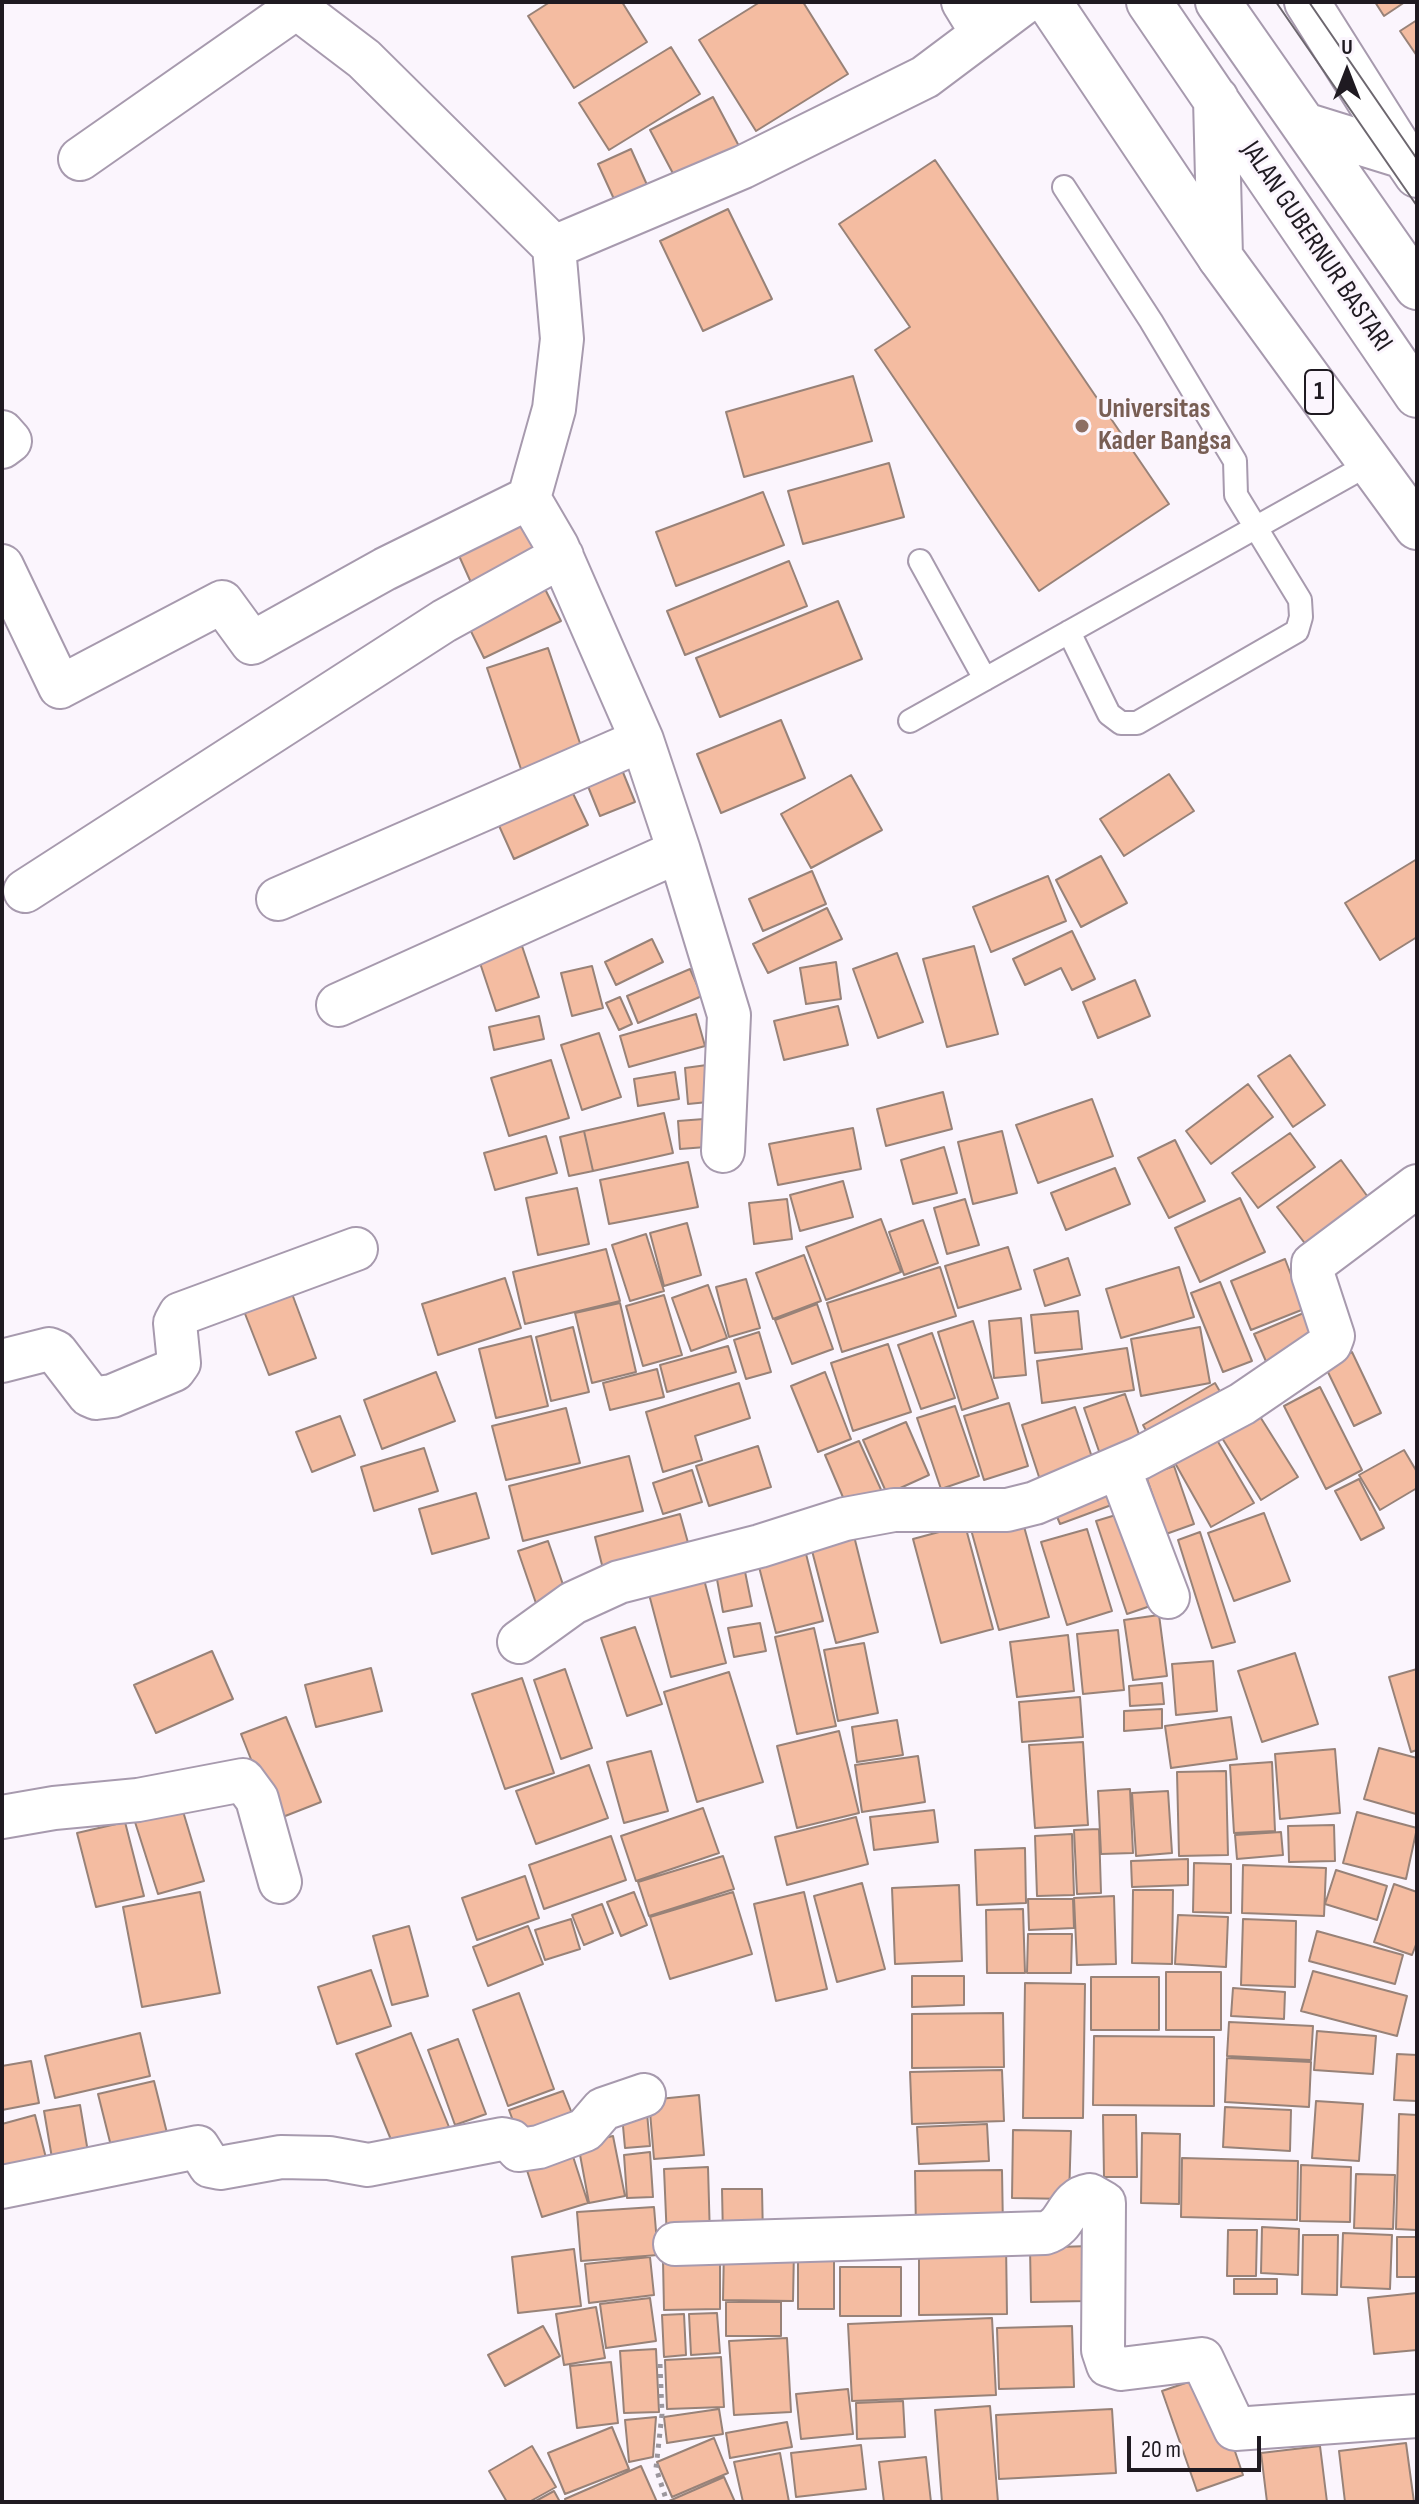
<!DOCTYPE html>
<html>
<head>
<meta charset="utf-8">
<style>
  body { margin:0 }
  #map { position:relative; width:1419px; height:2504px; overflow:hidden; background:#fbf5fd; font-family:"Sofia Sans Condensed",sans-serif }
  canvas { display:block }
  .frame { position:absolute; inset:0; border:4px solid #1f1a21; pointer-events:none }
  .north { position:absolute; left:1307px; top:32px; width:80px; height:80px; -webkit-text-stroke:6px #fbf5fd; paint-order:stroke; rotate:0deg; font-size:22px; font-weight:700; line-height:32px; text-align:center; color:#1f1a21 }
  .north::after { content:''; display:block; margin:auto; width:28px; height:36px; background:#1f1a21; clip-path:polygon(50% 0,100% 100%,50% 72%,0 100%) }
  .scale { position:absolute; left:1127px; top:2436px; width:134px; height:36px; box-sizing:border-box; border:4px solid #1f1a21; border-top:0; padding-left:10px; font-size:24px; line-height:28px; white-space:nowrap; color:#1f1a21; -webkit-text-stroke:6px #fbf5fd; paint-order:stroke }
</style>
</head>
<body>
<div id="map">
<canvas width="1419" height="2504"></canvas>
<div class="frame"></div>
<div class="north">U</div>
<div class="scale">20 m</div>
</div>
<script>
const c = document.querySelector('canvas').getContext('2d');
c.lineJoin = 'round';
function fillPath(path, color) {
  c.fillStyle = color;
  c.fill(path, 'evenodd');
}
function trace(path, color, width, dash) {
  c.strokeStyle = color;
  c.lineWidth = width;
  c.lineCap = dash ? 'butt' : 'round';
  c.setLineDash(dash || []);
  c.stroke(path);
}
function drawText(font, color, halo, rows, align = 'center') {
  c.font = font + ' "Sofia Sans Condensed",sans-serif';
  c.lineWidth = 6;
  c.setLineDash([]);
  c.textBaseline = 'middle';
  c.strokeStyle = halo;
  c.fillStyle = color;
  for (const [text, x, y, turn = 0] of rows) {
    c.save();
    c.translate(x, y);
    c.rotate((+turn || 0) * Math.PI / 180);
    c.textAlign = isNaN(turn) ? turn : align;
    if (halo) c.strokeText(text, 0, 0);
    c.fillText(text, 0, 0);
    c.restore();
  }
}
const building = new Path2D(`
  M550 2H622L647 42 574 88 528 16Z
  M760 2H803L848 74 756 131 699 40Z
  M1375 2H1405L1384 16Z
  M1417 20V56L1400 31Z
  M671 47 700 94 609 150 579 103Z
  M713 97 740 148 677 181 650 130Z
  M631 149 652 196 619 210 598 164Z
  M935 160 1169 504 1039 591 875 350 910 327 839 224Z
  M728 209 772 299 703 331 660 241Z
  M853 376 872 441 744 477 726 412Z
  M889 463 904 517 803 544 788 491Z
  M763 492 784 545 676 586 656 532Z
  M534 517 551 554 473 587 456 549Z
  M789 561 807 606 685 655 667 611Z
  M540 579 561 621 484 658 464 617Z
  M838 601 862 659 720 717 696 658Z
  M548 648 586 761 525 781 487 668Z
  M781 720 805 778 721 813 697 754Z
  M618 760 635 802 600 816 583 774Z
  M1169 774 1194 811 1124 856 1100 819Z
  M851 775 882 830 811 868 781 814Z
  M569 785 588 825 514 859 496 819Z
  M1101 856 1127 903 1081 927 1056 880Z
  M1417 859V937L1380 960 1345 903Z
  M812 871 826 904 763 931 749 899Z
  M1048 876 1066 921 991 952 973 907Z
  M827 908 842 939 768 973 753 944Z
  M1072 931 1095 979 1072 990 1061 968 1025 985 1013 959Z
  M652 939 663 962 616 985 605 962Z
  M522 946 539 997 496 1011 479 960Z
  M974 946 998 1034 947 1047 923 959Z
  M897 953 923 1022 878 1038 853 969Z
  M836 962 841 999 806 1004 800 968Z
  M592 966 603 1008 572 1016 561 973Z
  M690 969 702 996 638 1023 627 996Z
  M1135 980 1150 1016 1098 1038 1083 1002Z
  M620 997 632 1024 619 1030 606 1003Z
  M838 1006 848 1045 784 1060 774 1021Z
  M696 1014 705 1046 629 1067 620 1036Z
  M539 1016 544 1039 494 1050 489 1027Z
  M599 1033 621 1097 582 1110 561 1045Z
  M1290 1055 1325 1105 1293 1127 1258 1076Z
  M551 1060 569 1118 509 1136 491 1078Z
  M714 1064 718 1101 688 1104 685 1068Z
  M675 1072 679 1099 638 1106 634 1079Z
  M1248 1084 1273 1117 1211 1164 1186 1131Z
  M943 1092 952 1129 886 1146 877 1109Z
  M1092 1099 1113 1156 1038 1183 1016 1125Z
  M664 1113 673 1153 593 1171 584 1131Z
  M717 1118 719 1146 680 1149 678 1121Z
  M853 1128 861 1169 778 1185 769 1144Z
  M584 1131 593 1171 569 1176 560 1137Z
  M1002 1131 1017 1193 973 1204 958 1142Z
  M1290 1133 1315 1167 1258 1208 1232 1173Z
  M546 1136 557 1173 495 1190 484 1153Z
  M1175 1140 1205 1201 1169 1218 1138 1158Z
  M944 1147 957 1193 913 1204 901 1160Z
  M1341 1160 1373 1204 1310 1250 1277 1207Z
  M688 1162 698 1207 609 1224 600 1180Z
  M1115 1168 1130 1204 1066 1230 1051 1193Z
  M843 1181 853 1217 800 1231 790 1195Z
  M577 1188 589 1244 538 1255 526 1198Z
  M1240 1198 1265 1252 1200 1282 1175 1228Z
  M787 1199 792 1239 754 1244 749 1203Z
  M965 1199 979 1245 947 1254 934 1208Z
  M881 1219 901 1272 826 1300 806 1247Z
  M923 1220 938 1263 904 1275 889 1232Z
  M687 1223 701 1275 664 1286 650 1233Z
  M646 1234 664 1291 630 1301 612 1245Z
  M1008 1247 1021 1289 958 1308 945 1266Z
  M606 1249 620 1301 525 1324 513 1272Z
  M804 1255 821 1301 773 1319 756 1273Z
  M1068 1258 1080 1295 1045 1306 1034 1270Z
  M1285 1259 1304 1309 1251 1330 1231 1281Z
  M940 1267 956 1316 842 1352 827 1303Z
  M1179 1267 1194 1317 1121 1338 1106 1289Z
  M505 1278 521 1328 438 1355 422 1304Z
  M746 1279 760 1328 729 1337 716 1287Z
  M1220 1282 1252 1361 1223 1372 1191 1293Z
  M288 1283 316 1358 269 1375 240 1301Z
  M708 1285 727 1338 691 1351 672 1298Z
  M664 1295 682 1355 643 1366 626 1306Z
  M620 1303 636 1372 592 1383 575 1313Z
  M817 1304 833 1349 792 1364 775 1320Z
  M1078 1311 1082 1349 1035 1353 1031 1315Z
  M1306 1312 1318 1339 1268 1366 1254 1334Z
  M1021 1318 1026 1375 994 1378 989 1321Z
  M973 1321 998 1398 962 1410 938 1332Z
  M573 1327 589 1392 551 1401 536 1337Z
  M1200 1327 1210 1383 1141 1396 1131 1339Z
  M759 1332 771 1372 746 1379 734 1340Z
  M932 1333 955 1398 921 1409 898 1345Z
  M531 1336 548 1406 496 1418 479 1349Z
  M888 1344 911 1412 853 1431 831 1363Z
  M728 1346 736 1372 667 1392 660 1365Z
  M1127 1348 1134 1390 1042 1403 1037 1361Z
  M1352 1352 1381 1413 1354 1426 1325 1366Z
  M657 1369 664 1397 610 1410 603 1383Z
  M436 1372 455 1421 382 1449 364 1400Z
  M825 1372 851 1439 818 1452 791 1386Z
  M739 1383 750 1418 695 1436 702 1460 663 1472 646 1412Z
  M1215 1383 1230 1409 1153 1443 1143 1425Z
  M1320 1387 1362 1470 1326 1489 1284 1406Z
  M1125 1394 1142 1443 1101 1457 1084 1408Z
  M1009 1403 1028 1466 984 1480 964 1416Z
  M955 1406 979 1476 941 1489 917 1418Z
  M1075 1407 1095 1466 1041 1483 1022 1425Z
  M566 1408 580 1463 506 1480 492 1426Z
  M1259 1415 1298 1477 1261 1500 1222 1438Z
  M340 1416 355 1455 312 1472 296 1432Z
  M906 1422 929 1475 887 1494 863 1440Z
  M1217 1440 1254 1503 1211 1527 1175 1463Z
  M859 1441 883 1494 848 1509 825 1455Z
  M758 1446 771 1487 709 1506 696 1466Z
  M424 1448 438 1491 374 1511 361 1467Z
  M1404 1450 1417 1472V1488L1380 1510 1359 1475Z
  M629 1456 643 1511 523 1541 509 1486Z
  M1174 1466 1194 1524 1166 1534 1146 1476Z
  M692 1470 702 1502 663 1514 653 1483Z
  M1117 1477 1125 1500 1060 1524 1051 1502Z
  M1359 1479 1384 1528 1361 1540 1335 1491Z
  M476 1493 489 1538 432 1554 419 1509Z
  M1129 1511 1159 1603 1127 1614 1096 1521Z
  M1020 1512 1049 1617 999 1630 970 1526Z
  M1264 1513 1290 1581 1234 1601 1208 1533Z
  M680 1514 692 1557 606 1581 595 1537Z
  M965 1525 993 1629 941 1643 913 1539Z
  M1087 1529 1112 1611 1067 1625 1041 1542Z
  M853 1532 878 1632 836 1643 810 1543Z
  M1200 1532 1235 1642 1212 1648 1178 1540Z
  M548 1541 569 1602 539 1612 518 1551Z
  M804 1546 823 1621 776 1633 757 1559Z
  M742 1557 752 1606 723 1612 714 1563Z
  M701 1568 726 1663 671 1677 646 1583Z
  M1159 1615 1167 1676 1133 1680 1124 1620Z
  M760 1623 766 1651 734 1657 728 1628Z
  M635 1627 662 1704 627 1716 601 1638Z
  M814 1628 836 1726 797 1734 775 1637Z
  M1118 1630 1124 1690 1083 1694 1077 1634Z
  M1068 1635 1074 1691 1017 1697 1010 1642Z
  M864 1643 878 1713 838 1721 824 1650Z
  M212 1651 233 1699 156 1733 134 1685Z
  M1295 1653 1318 1724 1262 1742 1238 1671Z
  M1213 1661 1217 1711 1176 1715 1172 1664Z
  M371 1668 382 1711 316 1727 305 1685Z
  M565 1669 592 1748 561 1759 534 1680Z
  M1417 1669V1750L1411 1752 1389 1677Z
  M729 1672 763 1782 697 1802 664 1692Z
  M522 1678 554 1773 505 1789 472 1694Z
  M1162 1683 1164 1704 1130 1706 1129 1686Z
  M1080 1697 1083 1737 1022 1742 1019 1702Z
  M1162 1709V1728L1124 1731V1711Z
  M286 1717 321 1802 275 1820 241 1734Z
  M1231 1717 1237 1759 1171 1768 1165 1726Z
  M897 1720 903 1755 857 1762 852 1727Z
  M839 1731 859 1813 797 1828 777 1746Z
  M1083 1742 1088 1825 1035 1828 1029 1745Z
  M1379 1748 1417 1758 1416 1814 1364 1799Z
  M1335 1749 1340 1813 1280 1819 1275 1754Z
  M651 1751 668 1811 624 1823 607 1762Z
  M918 1756 925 1802 862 1812 855 1765Z
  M1272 1762 1275 1831 1234 1833 1230 1765Z
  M589 1765 608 1818 536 1844 516 1791Z
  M1226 1771 1228 1855 1179 1856 1177 1772Z
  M1130 1789 1133 1853 1101 1854 1098 1791Z
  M1168 1791 1172 1853 1136 1856 1132 1793Z
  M182 1808 204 1881 158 1894 135 1822Z
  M703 1808 719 1853 636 1881 621 1836Z
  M934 1810 938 1842 874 1850 870 1817Z
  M1357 1812 1417 1828 1406 1879 1343 1863Z
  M856 1817 868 1864 787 1885 775 1837Z
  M125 1822 144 1896 96 1907 77 1833Z
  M1334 1825 1335 1861 1289 1862 1288 1826Z
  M1099 1829 1101 1893 1077 1894 1074 1830Z
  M1281 1832 1283 1855 1237 1859 1235 1835Z
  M1072 1834 1074 1895 1037 1896 1035 1836Z
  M611 1836 626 1880 544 1909 529 1865Z
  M1025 1848 1026 1903 977 1905 975 1850Z
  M723 1856 734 1889 649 1916 638 1882Z
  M1188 1859V1885L1132 1887 1131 1861Z
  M1194 1863 1231 1864V1913L1193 1912Z
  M1243 1865 1326 1868 1324 1916 1242 1913Z
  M1336 1870 1387 1886 1377 1920 1325 1904Z
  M525 1876 539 1918 477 1940 462 1898Z
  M862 1883 885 1969 837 1982 814 1896Z
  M1394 1884 1417 1892V1942L1412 1955 1374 1942Z
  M959 1885 962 1961 895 1964 892 1888Z
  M1133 1890H1173L1172 1964 1132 1963Z
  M200 1892 220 1993 142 2007 123 1907Z
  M634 1892 647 1925 621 1936 607 1902Z
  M733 1892 752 1954 670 1979 650 1917Z
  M804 1892 827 1989 776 2001 754 1904Z
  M1114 1896 1116 1964 1077 1965 1074 1898Z
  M1028 1899H1073L1074 1928 1029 1930Z
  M602 1904 613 1933 584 1945 572 1915Z
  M1023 1909 1025 1973H987L986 1910Z
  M1178 1915 1228 1917 1226 1967 1175 1964Z
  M571 1919 580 1949 545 1960 535 1930Z
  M1243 1919 1296 1921 1295 1987 1241 1985Z
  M409 1926 428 1996 392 2005 373 1936Z
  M528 1926 543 1964 488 1986 473 1947Z
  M1317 1931 1403 1955 1395 1984 1309 1961Z
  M1028 1934H1072L1071 1973H1027Z
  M371 1970 391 2026 337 2044 318 1987Z
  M1313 1971 1407 1996 1397 2036 1301 2011Z
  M1166 1972H1221V2030H1166Z
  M912 1976H964V2005L912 2007Z
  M1091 1977H1159V2030H1091Z
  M1025 1983 1085 1984 1083 2118H1023Z
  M1233 1988 1285 1992 1284 2019 1231 2016Z
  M519 1993 554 2089 508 2106 473 2010Z
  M1003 2013 1004 2067 912 2068V2014Z
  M1229 2022 1313 2026 1311 2060 1227 2056Z
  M1317 2031 1376 2036 1373 2074 1314 2070Z
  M140 2033 150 2076 55 2098 45 2056Z
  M411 2033 449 2127 394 2147 356 2054Z
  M1094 2036 1214 2037V2106L1093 2105Z
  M458 2039 486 2114 455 2125 428 2050Z
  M1397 2054 1417 2055V2101L1394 2100Z
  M1227 2058 1311 2062 1309 2107 1225 2102Z
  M31 2061 39 2103 2 2110V2066Z
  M1002 2070 1004 2121 912 2124 910 2072Z
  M154 2081 170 2145 114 2158 98 2094Z
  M563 2091 577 2126 522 2145 509 2110Z
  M699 2095 704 2155 654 2159 649 2100Z
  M1316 2101 1363 2104 1359 2161 1312 2158Z
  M80 2105 89 2158 53 2164 44 2111Z
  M1225 2107 1291 2110 1290 2151 1223 2147Z
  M647 2113 650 2146 625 2148 622 2115Z
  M1399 2114 1417 2115V2230L1396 2229Z
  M35 2115 46 2158 2 2170V2124Z
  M1103 2115H1136L1137 2177H1104Z
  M987 2124 989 2161 919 2164 917 2127Z
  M1013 2130 1071 2131 1069 2199 1012 2198Z
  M1142 2133 1180 2134 1179 2204 1141 2203Z
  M613 2136 625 2196 589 2203 578 2144Z
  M569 2144 588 2203 542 2217 523 2158Z
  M650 2152 653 2197 627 2198 624 2155Z
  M1182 2158 1298 2161 1297 2220 1181 2217Z
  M1301 2165 1351 2167 1350 2222 1300 2221Z
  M708 2167 710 2238 667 2240 664 2169Z
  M1002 2170 1003 2230 916 2232 915 2171Z
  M1356 2174 1395 2175 1393 2229 1354 2228Z
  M722 2189H762L763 2238H723Z
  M654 2207 658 2255 581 2261 577 2212Z
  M1262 2227 1299 2229 1298 2275 1261 2273Z
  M1228 2230H1257L1256 2276H1227Z
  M1343 2233 1392 2235 1390 2289 1341 2287Z
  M1303 2235H1338L1337 2295 1302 2294Z
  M1397 2237H1417V2277H1397Z
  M1006 2243 1007 2314 919 2315V2244Z
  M1089 2246V2301L1031 2302 1030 2248Z
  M724 2248 794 2249 793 2301 723 2300Z
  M798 2248H834V2309H798Z
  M574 2249 581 2306 518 2313 512 2257Z
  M650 2257 654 2295 589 2303 585 2264Z
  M663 2261H720V2309L664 2310Z
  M840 2267H901V2316H840Z
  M1234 2279H1277V2294H1234Z
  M1417 2293V2350L1374 2354 1368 2298Z
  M650 2298 656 2341 606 2348 600 2304Z
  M726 2302H781V2336H726Z
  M596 2307 605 2358 564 2365 556 2314Z
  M717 2313 720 2353 691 2355 689 2314Z
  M684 2314 686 2355 664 2357 662 2315Z
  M992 2318 996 2395 852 2401 848 2324Z
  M543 2326 560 2356 505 2386 488 2355Z
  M1072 2326 1074 2387 999 2389 997 2328Z
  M787 2338 791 2412 734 2415 729 2341Z
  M656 2349 659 2412 624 2413 620 2351Z
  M721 2357 724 2407 667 2409 665 2360Z
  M611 2362 618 2423 577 2428 570 2366Z
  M1209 2375 1243 2475 1197 2491 1162 2391Z
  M848 2389 853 2434 801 2439 796 2394Z
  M903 2401 905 2437 857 2439 856 2403Z
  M990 2406 998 2502H942L935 2410Z
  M719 2409 723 2434 667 2443 664 2417Z
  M1112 2409 1116 2473 999 2479 996 2415Z
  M656 2417 653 2457 629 2462 625 2420Z
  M787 2422 792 2447 730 2458 726 2433Z
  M612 2427 629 2469 565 2494 548 2453Z
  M714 2438 728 2473 672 2497 657 2462Z
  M1406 2443 1414 2502H1345L1339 2451Z
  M861 2445 866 2489 796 2497 791 2453Z
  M532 2446 556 2487 529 2502H507L489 2471Z
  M1320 2446 1327 2502H1267L1261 2453Z
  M780 2453 789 2502H743L734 2462Z
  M926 2457 931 2502H884L879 2462Z
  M641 2466 657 2502H566L565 2499Z
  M724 2477 735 2502H669V2501Z
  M554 2491 560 2502H534Z`);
fillPath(building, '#f4bca1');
trace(building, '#988278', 2);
const service = new Path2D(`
  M1064 187 1151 321 1235 461 1236 495 1300 600 1301 617 1297 631 1137 723H1121L1109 714 1069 632
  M920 561 985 679
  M910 721 1371 463`);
const minor = new Path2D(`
  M963 2 982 33
  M80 159 296 8
  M554 247 743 167 925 77 1025 2
  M2 432 10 441 2 447
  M2 566 60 687 222 602 252 643 385 569 529 498 554 409 562 339 554 247 364 59 289 2
  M679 851 729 1015 723 1151
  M25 891 444 621 562 556
  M278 899 642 740
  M338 1005 679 851 642 740 557 546 529 498
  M2 1361 49 1349 56 1352 89 1395 96 1398 112 1396 174 1370 179 1363 175 1323 180 1314 356 1249
  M1119 1468 1168 1597
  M519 1642 573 1603 619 1582 760 1546 845 1519 894 1510H1007L1035 1503 1140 1458 1242 1404 1330 1344 1333 1336 1313 1275V1264L1417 1186
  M2 1817 54 1808 138 1800 243 1780 257 1799 280 1882
  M2 2187 198 2147 210 2166 220 2168 281 2157 329 2158 368 2165 502 2139 511 2141 519 2150 539 2147 585 2130 603 2109 644 2095
  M675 2244 1045 2233C1069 2226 1065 2199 1090 2195L1104 2203 1103 2350 1108 2365 1121 2369 1202 2359 1235 2429 1417 2416`);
const tertiary = new Path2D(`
  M1049 2 1220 257
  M1307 2 1404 156`);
const trunk = new Path2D(`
  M1149 2 1417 395
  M1218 2 1417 287
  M1216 99 1220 257 1417 527
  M1304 125 1404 156 1417 175`);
trace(service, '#a79aae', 26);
trace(minor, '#a79aae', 46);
trace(tertiary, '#a79aae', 48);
trace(trunk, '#a79aae', 48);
trace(new Path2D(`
  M660 2364 662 2414 656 2468 667 2502`), '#9c979e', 5, [4, 6]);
trace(service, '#fff', 22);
trace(minor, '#fff', 42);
trace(tertiary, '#fff', 44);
trace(trunk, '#fff', 44);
trace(new Path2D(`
  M1276 2 1417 206
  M1309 2 1417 159`), '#6d676f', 2);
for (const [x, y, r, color] of [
  [1082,426,8,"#8d6e63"]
]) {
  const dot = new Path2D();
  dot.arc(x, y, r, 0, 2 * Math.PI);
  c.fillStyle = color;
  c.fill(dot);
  trace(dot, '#fbf5fd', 3);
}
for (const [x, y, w] of [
  [1319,392,28]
]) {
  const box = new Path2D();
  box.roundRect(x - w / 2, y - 22, w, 44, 6);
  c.fillStyle = '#fbf5fd';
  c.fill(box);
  trace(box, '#1f1a21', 2);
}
drawText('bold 26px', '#1f1a21', null, [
  ["1",1319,392]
]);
drawText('28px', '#1f1a21', '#fbf5fd', [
  ["JALAN GUBERNUR BASTARI",1316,247,56]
]);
drawText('bold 28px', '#785e54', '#fbf5fd', [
  ["Universitas",1098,410],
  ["Kader Bangsa",1098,442]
], 'left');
</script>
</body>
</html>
